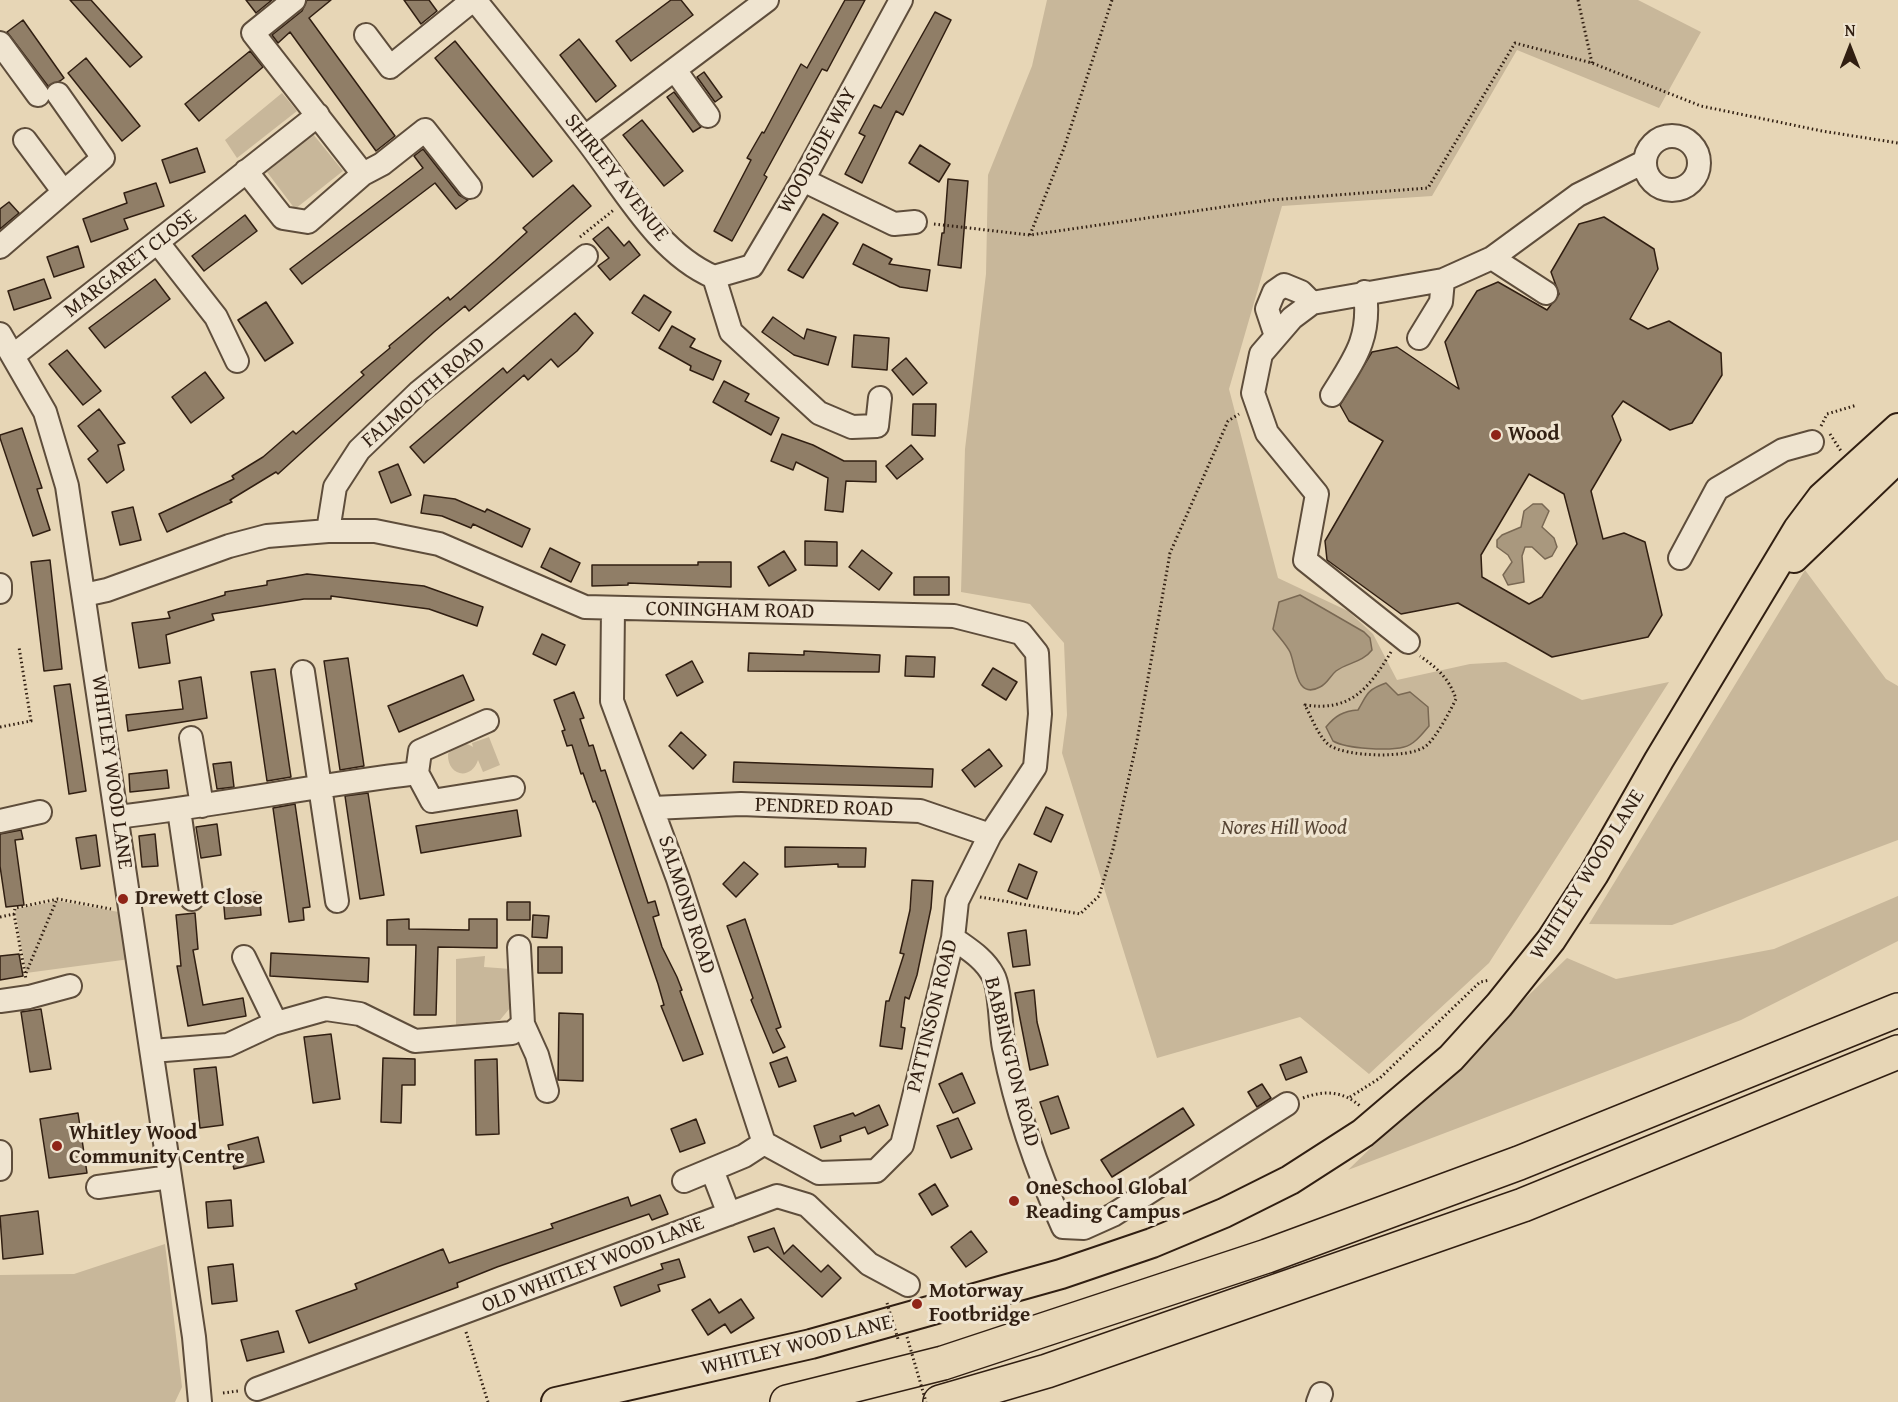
<!DOCTYPE html>
<html>
<head>
<meta charset="utf-8">
<style>
  body { margin:0 }
  #map { position:relative; width:1898px; height:1402px; overflow:hidden; background:#e7d6b6; font-family:"Gentium Book Plus",serif }
  canvas { display:block }
  .north { position:absolute; left:1820px; top:18px; width:60px; height:60px; -webkit-text-stroke:4px #efe4d0; paint-order:stroke; rotate:0deg; font-size:16px; font-weight:700; line-height:24px; text-align:center; color:#311f12 }
  .north::after { content:''; display:block; margin:auto; width:21px; height:27px; background:#311f12; clip-path:polygon(50% 0,100% 100%,50% 72%,0 100%) }
</style>
</head>
<body>
<div id="map">
<canvas width="1898" height="1402"></canvas>
<div class="north">N</div>
</div>
<script>
const c = document.querySelector('canvas').getContext('2d');
c.lineJoin = 'round';
function fillPath(path, color) {
  c.fillStyle = color;
  c.fill(path, 'evenodd');
}
function trace(path, color, width, dash) {
  c.strokeStyle = color;
  c.lineWidth = width;
  c.lineCap = dash ? 'butt' : 'round';
  c.setLineDash(dash || []);
  c.stroke(path);
}
function drawText(font, color, halo, rows, align = 'center') {
  c.font = font + ' "Gentium Book Plus",serif';
  c.lineWidth = 6;
  c.setLineDash([]);
  c.textBaseline = 'middle';
  c.strokeStyle = halo;
  c.fillStyle = color;
  for (const [text, x, y, turn = 0] of rows) {
    c.save();
    c.translate(x, y);
    c.rotate((+turn || 0) * Math.PI / 180);
    c.textAlign = isNaN(turn) ? turn : align;
    if (halo) c.strokeText(text, 0, 0);
    c.fillText(text, 0, 0);
    c.restore();
  }
}
fillPath(new Path2D(`
  M1047 0H1638L1701 32 1659 108 1517 50 1432 196 1282 206 1229 389 1278 578 1348 611 1373 634 1397 680 1470 664 1506 662 1582 700 1669 682 1489 963 1369 1074 1300 1017 1157 1058 1062 753 1067 715 1064 643 1030 604 961 592 965 449 986 274 988 175 1032 66Z
  M282 93 297 111 237 158 225 140Z
  M313 134 343 171 295 209 267 172Z
  M1805 570 1886 679 1898 686V840L1672 925 1589 924Z
  M489 737 500 765 483 772 478 760C471 781 447 776 448 754 454 745 463 740 473 747L472 743Z
  M1898 896V941L1741 1020 1348 1170 1567 958 1616 979 1774 949Z
  M59 901 124 913 130 959 26 973 15 909Z
  M485 956 484 967 511 969 510 1008 500 1020 456 1026V959Z
  M165 1244 182 1387 175 1402H0V1275L74 1274Z`), '#c8b79a');
const water = new Path2D(`
  M1533 504H1542L1549 511 1542 527 1554 538 1557 547 1552 556 1545 559 1532 547H1525L1522 556 1524 582 1508 585 1503 575 1512 562 1508 555 1497 547V540L1502 535 1521 527 1524 511Z
  M1300 595 1364 632 1370 638 1372 650C1362 663 1348 662 1336 671 1330 676 1327 684 1320 687 1296 700 1296 666 1290 652 1286 644 1278 636 1273 629L1279 602Z
  M1386 683 1398 695 1410 692 1428 707 1429 726C1423 733 1414 745 1404 747 1389 751 1347 749 1333 741L1326 727C1335 716 1343 711 1358 710 1367 695 1366 690 1386 683Z`);
fillPath(water, '#a9987e');
trace(water, '#796853', 1.5);
const building = new Path2D(`
  M70 0H91L142 57 130 67Z
  M246 0H272L256 13Z
  M307 0H331L309 18 395 136 376 151 290 32 278 43 272 35 302 11Z
  M404 0H429L437 11 421 24Z
  M671 0H681L693 15 631 61 616 41Z
  M845 0H865L827 71 822 69 764 175 767 177 732 241 714 231 751 160 747 158 762 132 764 133 801 64 807 68Z
  M935 12 951 20 903 115 896 111 862 183 845 174 865 136 859 133 874 105 881 108Z
  M23 20 64 78 60 81 48 86 7 32Z
  M579 39 616 86 596 102 560 55Z
  M455 41 552 161 533 177 435 58Z
  M250 51 263 67 199 121 185 104Z
  M86 58 140 126 122 141 68 73Z
  M704 72 722 97 715 102 697 77Z
  M674 92 701 127 693 132 667 97Z
  M642 120 683 171 664 186 623 135Z
  M920 145 950 164 939 182 909 163Z
  M197 148 205 172 170 183 162 160Z
  M423 149 459 195 468 200 456 209 435 183 302 284 290 269 423 168 414 156Z
  M948 179 968 181 961 268 938 265 942 233H944Z
  M156 183 164 206 124 219 128 229 91 242 83 219 127 203 124 193Z
  M573 185 591 206 469 311 465 306 434 332 278 474 276 472 230 500 232 502 167 532 159 514 234 479 232 476 263 457 293 431 296 434 364 375 361 372 390 348 389 346 448 297 450 300 495 261 527 232 523 228Z
  M9 202 19 213 0 229V209Z
  M823 214 838 223 803 278 788 270Z
  M245 215 257 231 204 271 192 256Z
  M1604 217 1654 249 1658 269 1630 319 1648 329 1669 321 1721 353 1722 375 1692 423 1670 430 1623 401 1612 416 1621 440 1591 491 1603 539 1624 533 1645 542 1662 615 1648 637 1552 657 1458 603 1401 614 1327 560 1325 541 1383 441 1349 421 1340 405 1372 352 1397 347 1459 389 1445 342 1477 291 1498 282 1547 310 1559 294 1551 272 1579 224ZM1529 474 1564 494 1577 544 1542 597 1529 604 1482 577 1481 555Z
  M608 227 624 246 629 241 640 255 610 280 598 266 609 258 593 239Z
  M863 244 892 259 889 264 930 270 927 291 900 287 853 264Z
  M78 246 84 267 54 277 47 257Z
  M44 279 51 298 14 310 8 291Z
  M155 279 170 299 105 348 89 328Z
  M644 295 671 312 659 331 632 313Z
  M266 302 293 343 265 361 238 320Z
  M575 313 593 333 577 351 558 367 551 359 528 380 524 375 424 463 410 447 503 368 507 373Z
  M773 317 804 339 807 329 836 337 828 365 794 355 762 332Z
  M672 326 695 339 690 347 721 361 713 380 690 370 691 366 659 348Z
  M854 335 889 338 887 370 852 367Z
  M67 350 101 391 83 405 49 364Z
  M906 358 927 383 913 395 892 370Z
  M205 372 224 398 191 423 172 397Z
  M724 381 749 394 745 401 779 418 771 435 713 402Z
  M913 404H936L935 436 912 435Z
  M99 409 125 443 118 445 124 470 107 483 88 459 98 451 78 426Z
  M22 428 42 488 37 489 50 530 33 536 0 438V435Z
  M782 434 813 445 844 461H876V482L846 481 843 512 825 510 828 478 796 462 793 470 771 461Z
  M911 445 923 459 897 479 886 466Z
  M398 464 411 495 391 503 379 472Z
  M424 495 455 499 485 512 487 509 530 529 522 547 473 524 471 528 442 516 421 513Z
  M133 507 141 540 120 545 112 512Z
  M805 541 837 542V566L805 565Z
  M550 548 580 563 571 582 541 567Z
  M862 550 892 573 879 590 849 567Z
  M784 551 796 570 769 586 758 567Z
  M50 560 62 669 44 671 31 562Z
  M698 562H731V587L628 583V585L592 586V565H698Z
  M307 574 424 586 483 607 477 626 429 609 331 596V599H304L212 614 214 620 166 635 170 663 139 668 132 623 170 618 168 612 225 595V592L267 585V581Z
  M914 577H949V595H914Z
  M542 634 565 645 556 665 533 654Z
  M804 651 880 655 879 672 748 671 749 653 804 655Z
  M906 656 935 657 934 677 905 676Z
  M348 658 364 766 340 770 324 661Z
  M692 661 703 682 677 696 666 675Z
  M993 668 1017 682 1006 700 982 685Z
  M275 669 291 777 267 781 251 672Z
  M463 675 474 700 399 732 388 706Z
  M201 677 207 718 128 731 126 715 183 709 179 681Z
  M70 684 86 791 69 794 54 686Z
  M574 692 584 718 580 719 589 746 593 745 601 771 605 770 648 903 655 901 659 915 653 917 662 947 677 977 682 990 680 991 703 1054 683 1061 661 1006 664 1005 658 984 600 813 595 801 593 802 583 773 581 774 572 745 567 746 562 731 565 730 554 700Z
  M681 732 706 755 693 769 669 746Z
  M989 749 1002 766 975 787 962 770Z
  M231 762 234 787 217 789 213 764Z
  M734 762 933 769 932 787 733 782Z
  M167 770 169 788 130 792 129 774Z
  M368 793 384 895 360 899 345 796Z
  M295 804 310 907 303 908 304 920 289 922 273 808Z
  M1046 807 1063 815 1051 842 1034 834Z
  M517 810 521 836 421 853 416 826Z
  M217 824 221 855 201 858 196 827Z
  M21 830 23 839 15 840 24 905 6 907 0 866V834Z
  M155 834 158 866 142 867 139 836Z
  M96 835 100 866 81 869 76 838Z
  M785 847 866 848 865 867H838V864L785 867Z
  M744 862 758 874 736 897 723 884Z
  M1019 864 1037 872 1027 899 1008 891Z
  M912 880 933 881 931 908 917 975 909 999 905 997 901 1027 905 1028 902 1049 880 1046 886 1001H889L904 954 900 953 910 910Z
  M259 892 261 915 225 919 223 895Z
  M507 902H530V920H507Z
  M195 913 198 949 193 950 203 1005 243 998 246 1016 188 1026 177 966H181L176 915Z
  M533 915 549 916 547 938 532 937Z
  M409 919V929L469 930V919H497V948L438 947 436 1015H414L416 945H387V920Z
  M745 919 781 1027 776 1029 785 1047 773 1053 751 1000 753 998 727 926Z
  M1026 930 1030 965 1013 967 1008 933Z
  M538 947H562V973H538Z
  M271 953 369 958 368 982 270 976Z
  M19 954 23 976 0 980V956Z
  M1034 990 1037 1022 1048 1065 1030 1070 1015 993Z
  M41 1009 51 1069 30 1072 21 1012Z
  M559 1013 583 1014V1081L558 1080Z
  M331 1034 340 1099 313 1103 304 1037Z
  M787 1057 796 1081 779 1087 770 1063Z
  M1301 1057 1307 1072 1286 1080 1280 1065Z
  M383 1058 415 1059V1085H402L401 1123 381 1122Z
  M497 1059 499 1134 476 1135 475 1060Z
  M216 1067 223 1125 200 1128 194 1069Z
  M962 1073 975 1103 953 1113 939 1084Z
  M1262 1084 1271 1098 1257 1107 1248 1092Z
  M1058 1096 1069 1128 1051 1134 1040 1102Z
  M879 1105 888 1125 868 1134 865 1127 840 1136 841 1141 821 1148 814 1126 853 1113 855 1116Z
  M1183 1108 1194 1125 1112 1177 1101 1160Z
  M78 1113 87 1173 49 1178 40 1119Z
  M958 1118 972 1149 951 1158 937 1126Z
  M696 1119 705 1143 680 1152 671 1129Z
  M258 1137 264 1162 234 1169 228 1145Z
  M935 1184 948 1206 932 1215 919 1194Z
  M660 1195 668 1214 652 1220 649 1214 497 1267 457 1283 458 1287 309 1343 296 1311 357 1289 355 1284 443 1249 449 1263 553 1228 551 1224 628 1197 631 1206Z
  M231 1200 233 1226 208 1228 206 1202Z
  M38 1211 43 1254 3 1259 0 1216Z
  M774 1228 784 1254 793 1245 821 1272 828 1265 841 1278 822 1297 768 1247 754 1252 748 1237Z
  M971 1231 987 1252 966 1267 951 1247Z
  M679 1259 685 1277 658 1285 660 1291 621 1306 614 1287 663 1269 661 1264Z
  M233 1264 237 1301 212 1304 208 1267Z
  M710 1299 719 1313 741 1299 754 1318 731 1333 725 1324 708 1335 692 1310Z
  M278 1331 284 1352 247 1361 241 1340Z`);
fillPath(building, '#907e67');
trace(building, '#311f12', 1.5);
const minor = new Path2D(`
  M475 0C512 46 549 91 584 137 622 185 657 253 714 277L731 332 819 413 852 427 877 426 880 398
  M366 35 390 67 473 0
  M0 43 38 95
  M675 70 708 116
  M1645 163a27 27 0 1 1 54 0a27 27 0 1 1-54 0Z
  M585 137 767 0
  M25 140 63 191
  M246 171 283 218 308 222 363 174 253 33 294 0
  M363 174 382 164 425 130 470 187
  M803 180 894 224 915 222
  M158 243 216 317 237 361
  M0 247 103 158 58 94
  M1492 258 1546 293
  M714 277 752 266 803 180 901 0
  M0 334 45 412 67 486 194 1337 200 1402
  M1276 336 1267 309 1274 292 1284 285 1301 292 1312 303
  M1419 338 1441 302 1443 280
  M14 355 318 115
  M1332 395C1355 358 1371 338 1365 292
  M328 531 335 487 359 450 419 392 586 256
  M1680 558 1717 489 1783 450 1812 442
  M0 585V592
  M84 595 107 590 229 546 267 536 328 531H375L439 544 585 607 954 616 1021 633 1037 653 1040 714 1035 767 990 835 957 901 953 938 902 1145 876 1171 819 1173 764 1143
  M613 609 612 701 678 879 764 1143
  M1408 642 1305 560 1317 494 1267 433 1253 393 1261 354 1292 318 1312 303 1443 280 1492 258 1578 195 1644 162
  M303 672 337 901
  M191 738 202 806
  M417 773 420 751 487 721
  M653 808 741 804 920 811 990 835
  M179 810 192 899
  M117 817C218 805 317 785 417 773L432 801 513 788
  M0 821 40 812
  M953 938C968 949 984 958 993 975 1001 989 1000 1030 1004 1048 1016 1109 1037 1170 1063 1227L1084 1228 1113 1215 1287 1104
  M244 957 276 1023
  M0 1001 29 997 70 986
  M523 1024 537 1055 547 1091
  M152 1051 228 1045 273 1024 326 1009 360 1014 415 1041 512 1033 523 1024 519 947
  M0 1152V1169
  M712 1170 729 1214
  M684 1181 744 1156 764 1143
  M98 1187 170 1177
  M257 1389 777 1196 807 1205 869 1264 908 1285
  M1318 1402 1321 1394`);
const major = new Path2D(`
  M1794 558 1898 458
  M556 1402 811 1344 1061 1274 1152 1243 1224 1213 1290 1180 1363 1133 1451 1058 1499 1005 1551 940 1594 874 1659 760 1798 529 1822 497 1898 428`);
const highway = new Path2D(`
  M787 1402 943 1363 1267 1256 1519 1163 1898 1010
  M940 1402 1047 1371 1523 1205 1898 1052`);
trace(minor, '#5e4d3b', 26);
trace(major, '#311f12', 32);
trace(highway, '#311f12', 36);
trace(new Path2D(`
  M1578 0 1592 63
  M934 224 1030 235 1271 200 1428 188 1515 43 1592 63 1701 106 1822 131 1898 143
  M1030 235 1064 148 1112 0
  M580 237 615 209
  M1821 426 1827 414 1857 405
  M1830 434 1841 451
  M1391 652C1369 688 1351 712 1305 705 1311 717 1319 737 1329 745 1346 757 1409 759 1426 746 1436 738 1450 711 1456 699 1449 678 1437 668 1420 656
  M0 727 31 721 19 647
  M980 897 1080 914 1099 896 1113 849 1137 741 1170 553 1228 421 1239 414
  M14 914 26 979
  M0 917 14 914 15 908 58 899 111 909
  M26 973 57 899
  M1350 1097 1380 1078 1480 982 1490 980
  M1303 1098C1324 1090 1343 1091 1360 1106
  M466 1332 488 1402
  M223 1393 238 1391`), '#311f12', 3, [1.5, 3]);
trace(minor, '#efe4d0', 22);
trace(major, '#e7d6b6', 28);
trace(highway, '#e7d6b6', 33);
trace(new Path2D(`
  M887 1303 898 1339
  M907 1337 926 1402`), '#311f12', 3, [1.5, 3]);
for (const [x, y, r, color] of [
  [1496,435,6,"#8f2418"],
  [123,899,6,"#8f2418"],
  [57,1146,6,"#8f2418"],
  [1014,1201,6,"#8f2418"],
  [917,1304,6,"#8f2418"]
]) {
  const dot = new Path2D();
  dot.arc(x, y, r, 0, 2 * Math.PI);
  c.fillStyle = color;
  c.fill(dot);
  trace(dot, '#efe4d0', 2);
}
drawText('21px', '#311f12', '#efe4d0', [
  ["WOODSIDE WAY",818,151,-61],
  ["SHIRLEY AVENUE",616,178,52],
  ["MARGARET CLOSE",131,264,-38],
  ["FALMOUTH ROAD",424,393,-41],
  ["CONINGHAM ROAD",730,611,1],
  ["WHITLEY WOOD LANE",111,772,82],
  ["PENDRED ROAD",824,808,2],
  ["WHITLEY WOOD LANE",1588,875,-58],
  ["SALMOND ROAD",686,905,72],
  ["PATTINSON ROAD",933,1016,-76],
  ["BABBINGTON ROAD",1011,1062,76],
  ["OLD WHITLEY WOOD LANE",593,1265,-21],
  ["WHITLEY WOOD LANE",797,1346,-14]
]);
drawText('bold 21px', '#311f12', '#efe4d0', [
  ["Wood",1508,435],
  ["Drewett Close",135,899],
  ["Whitley Wood",69,1134],
  ["Community Centre",69,1158],
  ["OneSchool Global",1026,1189],
  ["Reading Campus",1026,1213],
  ["Motorway",929,1292],
  ["Footbridge",929,1316]
], 'left');
drawText('italic 21px', '#574534', '#efe4d0', [
  ["Nores Hill Wood",1284,829]
]);
</script>
</body>
</html>
